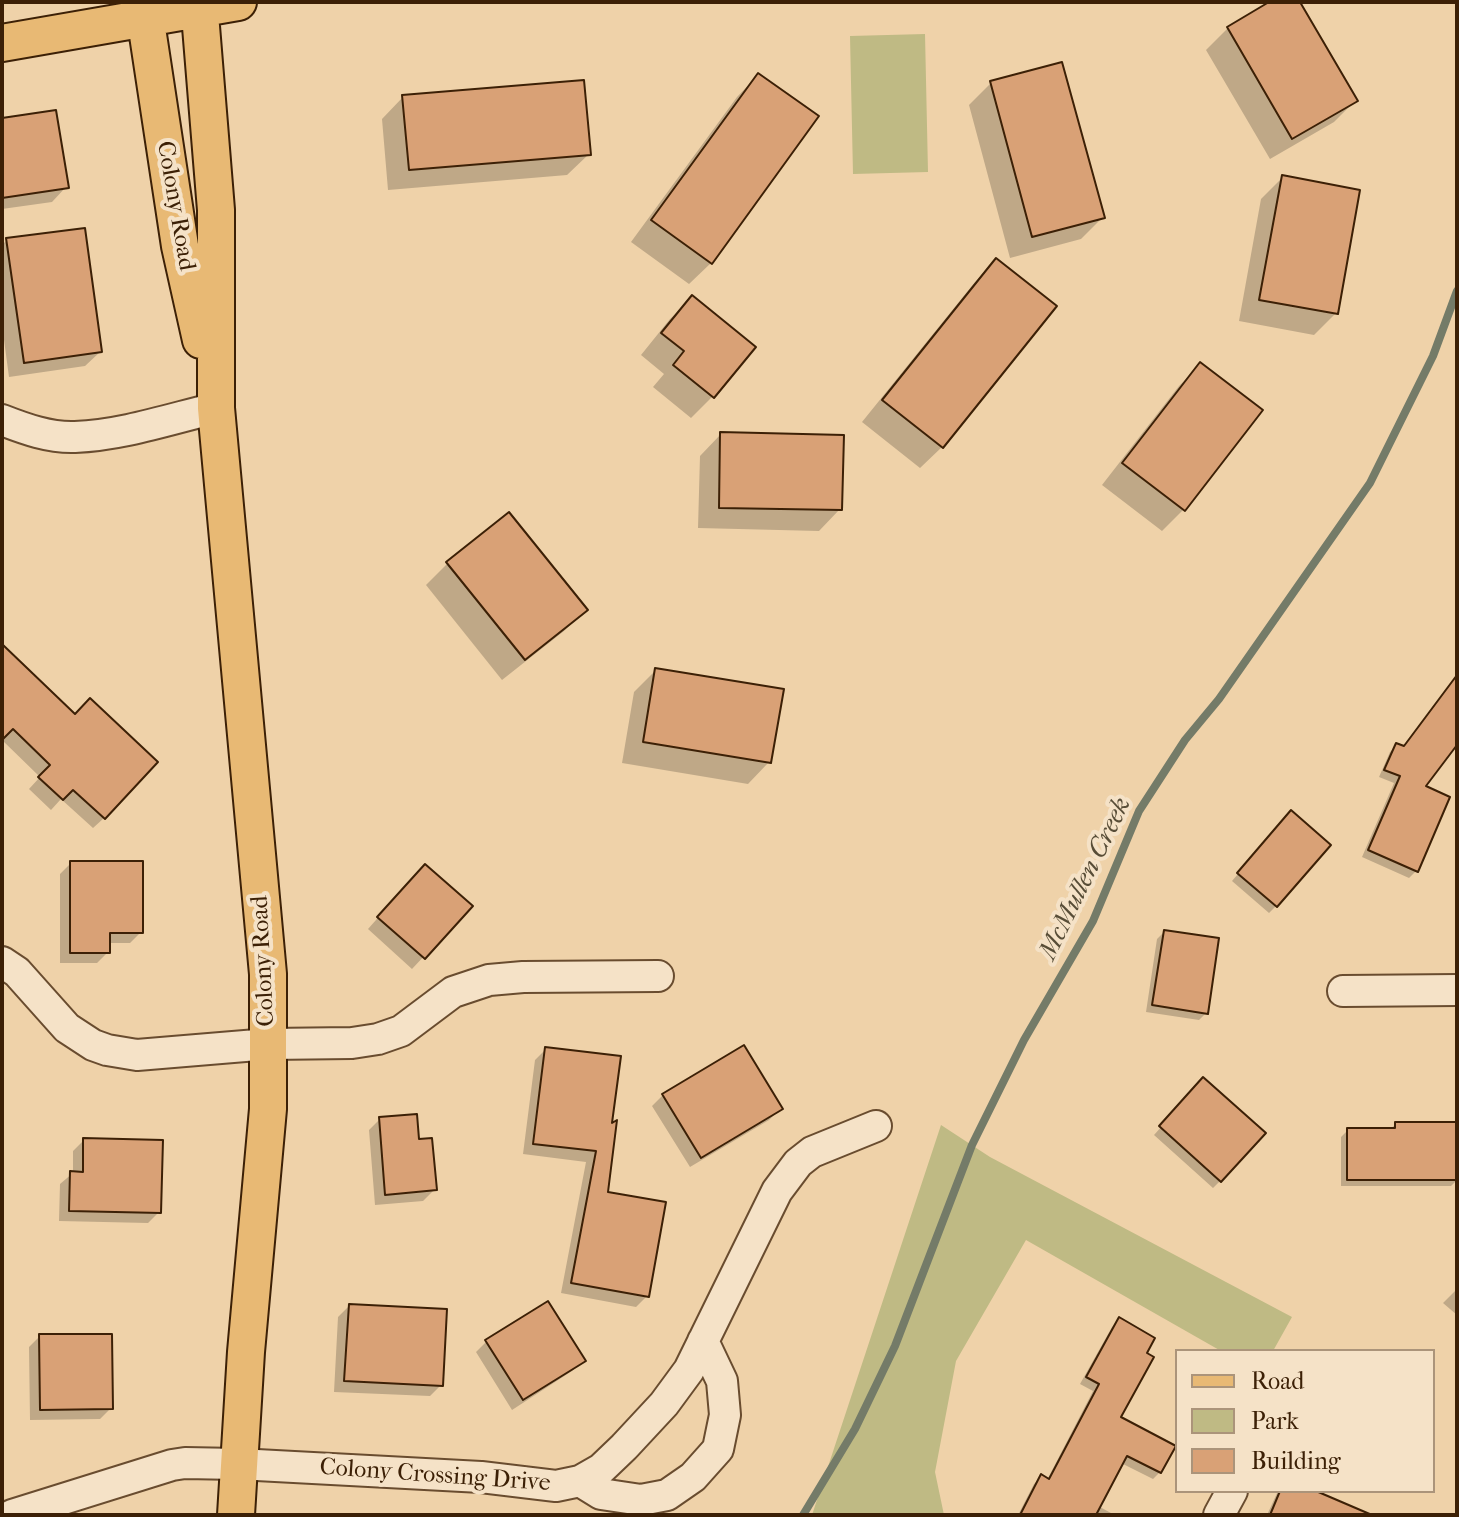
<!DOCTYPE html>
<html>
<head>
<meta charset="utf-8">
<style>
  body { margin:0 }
  #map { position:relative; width:1459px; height:1517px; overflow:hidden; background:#efd2a9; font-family:"IM FELL French Canon",serif }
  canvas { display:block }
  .frame { position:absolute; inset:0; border:4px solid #3c2006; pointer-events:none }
  .legend { position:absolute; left:1175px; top:1349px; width:260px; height:144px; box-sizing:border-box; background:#f5e2c7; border:2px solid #ab947a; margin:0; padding:10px 14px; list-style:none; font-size:24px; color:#3c2006 }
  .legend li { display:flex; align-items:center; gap:16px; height:40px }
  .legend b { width:40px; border:2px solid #ab947a }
</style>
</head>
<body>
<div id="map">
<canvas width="1459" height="1517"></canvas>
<div class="frame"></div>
<ul class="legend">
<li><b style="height:10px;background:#e8b974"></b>Road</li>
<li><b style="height:22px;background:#bfba84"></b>Park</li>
<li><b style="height:22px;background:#d9a176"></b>Building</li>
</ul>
</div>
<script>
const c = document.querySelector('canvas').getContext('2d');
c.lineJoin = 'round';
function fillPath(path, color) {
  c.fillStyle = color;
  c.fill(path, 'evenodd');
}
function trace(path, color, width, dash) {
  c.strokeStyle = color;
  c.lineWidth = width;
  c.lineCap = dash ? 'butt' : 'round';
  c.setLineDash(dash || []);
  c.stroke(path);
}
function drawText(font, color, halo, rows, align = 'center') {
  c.font = font + ' "IM FELL French Canon",serif';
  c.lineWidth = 8;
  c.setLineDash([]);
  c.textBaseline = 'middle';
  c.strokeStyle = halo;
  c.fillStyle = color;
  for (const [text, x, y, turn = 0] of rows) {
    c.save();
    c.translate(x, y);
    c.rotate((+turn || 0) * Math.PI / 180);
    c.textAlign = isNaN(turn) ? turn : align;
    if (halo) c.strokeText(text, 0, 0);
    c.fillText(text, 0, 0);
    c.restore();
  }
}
fillPath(new Path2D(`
  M925 34 928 172 853 174 850 36Z
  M941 1125 990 1157 1292 1317 1273 1351H1221L1026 1240 956 1361 935 1472 944 1515H812Z`), '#bfba84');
fillPath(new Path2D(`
  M1273 2H1298L1355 101 1334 122 1270 159 1206 50 1228 28Z
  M758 75 711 263 689 284 631 242 737 97Z
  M991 83 1102 218 1081 239 1010 258 969 105Z
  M403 97 589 154 567 175 388 190 382 119Z
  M2 120 66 187 52 202 2 209Z
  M1282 178 1336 313 1314 335 1239 321 1261 199Z
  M7 240 100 352 85 366 9 377 2 325V245Z
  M996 261 942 447 920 468 862 422 975 282Z
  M692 298 713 396 691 418 653 387 664 374 641 355 670 319Z
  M1200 365 1184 509 1162 531 1102 485 1179 386Z
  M721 434 840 509 819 531 698 528 700 456Z
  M509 515 585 610 564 631 502 680 426 585 447 564Z
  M2 647 104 818 93 828 61 799 51 810 29 789 40 777 2 740Z
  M656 670 769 762 748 784 622 763 634 692Z
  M1457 676V741L1423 787 1416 871 1409 878 1362 857 1394 783 1379 777 1390 752 1397 745 1403 748Z
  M1284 820 1276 906 1269 913 1232 881Z
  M71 863 141 932 130 943H108V952L97 963H60V874Z
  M414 877 470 907 412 969 368 929Z
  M1164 932 1206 1013 1199 1020 1146 1012 1157 939Z
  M546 1049 610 1127 606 1193 647 1296 636 1307 561 1293 586 1162 523 1154 535 1060Z
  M1197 1087 1220 1181 1213 1188 1154 1135Z
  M663 1095 780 1109 769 1120 690 1167 652 1106Z
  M380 1119 417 1141 434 1190 423 1201 375 1205 369 1130Z
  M1396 1124H1457V1180L1451 1186H1341V1137L1348 1130H1389Z
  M84 1140 159 1212 148 1223 59 1221 60 1184 73 1173V1151Z
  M1457 1289V1315L1443 1303Z
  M349 1306 441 1385 430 1396 334 1392 338 1317Z
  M1119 1320 1118 1418 1160 1472 1153 1479 1121 1463 1098 1506 1111 1513 1110 1515H1018L1034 1484 1041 1477 1047 1480 1093 1391 1080 1384 1112 1327Z
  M40 1336 111 1408 100 1419 30 1420 29 1347Z
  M487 1341 583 1360 572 1371 512 1410 476 1352Z
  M1278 1491H1311L1341 1515H1267Z`), '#0003');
trace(new Path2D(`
  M803 1515 855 1429 895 1346 972 1145 1024 1040 1093 921 1139 811 1185 740 1219 699 1370 483 1433 356 1457 291`), '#747b68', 8);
const building = new Path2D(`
  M1269 2H1300L1358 101 1292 139 1227 27Z
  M1062 62 1105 218 1032 237 990 81Z
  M758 73 819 116 712 264 651 220Z
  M584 80 591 155 409 170 402 95Z
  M56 110 69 188 2 198V118Z
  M1282 175 1360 190 1338 314 1259 300Z
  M85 228 102 352 24 363 6 238Z
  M996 258 1057 306 943 448 882 400Z
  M692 295 756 347 714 398 673 365 684 351 661 333Z
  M1200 362 1263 410 1185 511 1122 463Z
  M720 432 844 435 842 510 719 508Z
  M509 512 588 610 525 660 446 562Z
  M2 644 75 714 90 698 158 762 105 819 73 790 63 800 38 777 50 765 13 729 2 740Z
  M655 668 784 689 771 763 643 742Z
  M1457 675V745L1426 786 1450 797 1418 872 1368 850 1400 776 1384 770 1396 743 1404 746Z
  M1291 810 1331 845 1277 907 1237 873Z
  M70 861H143V933H110V953H70Z
  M425 864 473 906 425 959 377 917Z
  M1164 930 1219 938 1208 1014 1152 1005Z
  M744 1045 783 1109 701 1158 662 1094Z
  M545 1047 621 1056 612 1123 617 1120 608 1192 666 1202 649 1297 571 1283 596 1151 533 1144Z
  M1203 1077 1266 1133 1221 1182 1159 1126Z
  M417 1114 419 1139 432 1138 437 1190 385 1195 379 1117Z
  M1395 1122H1457V1180H1347V1128H1395Z
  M83 1138 163 1140 161 1213 69 1211 70 1171 83 1172Z
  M548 1301 586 1361 523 1400 485 1340Z
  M349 1304 447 1309 443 1386 344 1381Z
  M1119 1317 1155 1338 1147 1353 1154 1357 1121 1417 1176 1446 1161 1473 1127 1456 1096 1515H1020L1041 1474 1049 1479 1099 1384 1086 1377Z
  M39 1334H112L113 1409 40 1410Z
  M1280 1491H1316L1372 1515H1270Z`);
fillPath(building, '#d9a176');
trace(building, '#3c2006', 2);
const minor = new Path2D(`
  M2 420C25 429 50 438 75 437 123 435 170 419 216 408
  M2 962 17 972 67 1028 93 1045 107 1050 137 1055 269 1044 352 1043 378 1039 401 1031 453 992 489 980 523 977 658 976
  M1343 991 1457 990
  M580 1481 601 1494 641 1500 667 1495 693 1477 718 1449 725 1415 722 1381 703 1341
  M12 1515 172 1465 185 1463 238 1464 481 1477 556 1486 580 1481 601 1469 624 1447 664 1404 689 1370 777 1191 798 1163 812 1152 876 1126
  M1219 1515 1232 1491`);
const major = new Path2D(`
  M143 2 180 246 201 340
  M199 2 216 210V408L268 974V1109L246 1352 236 1515
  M2 43 238 2`);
trace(minor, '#694c2f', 34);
trace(major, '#3c2006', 40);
trace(minor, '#f5e2c7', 30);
trace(major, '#e8b974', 36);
drawText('24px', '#3c2006', '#f5e2c7', [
  ["Colony Road",175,206,80],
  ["Colony Road",264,961,-93],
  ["Colony Crossing Drive",435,1476,4]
]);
drawText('italic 26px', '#584d37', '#f5e2c7', [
  ["McMullen Creek",1086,879,-64]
]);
</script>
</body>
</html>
